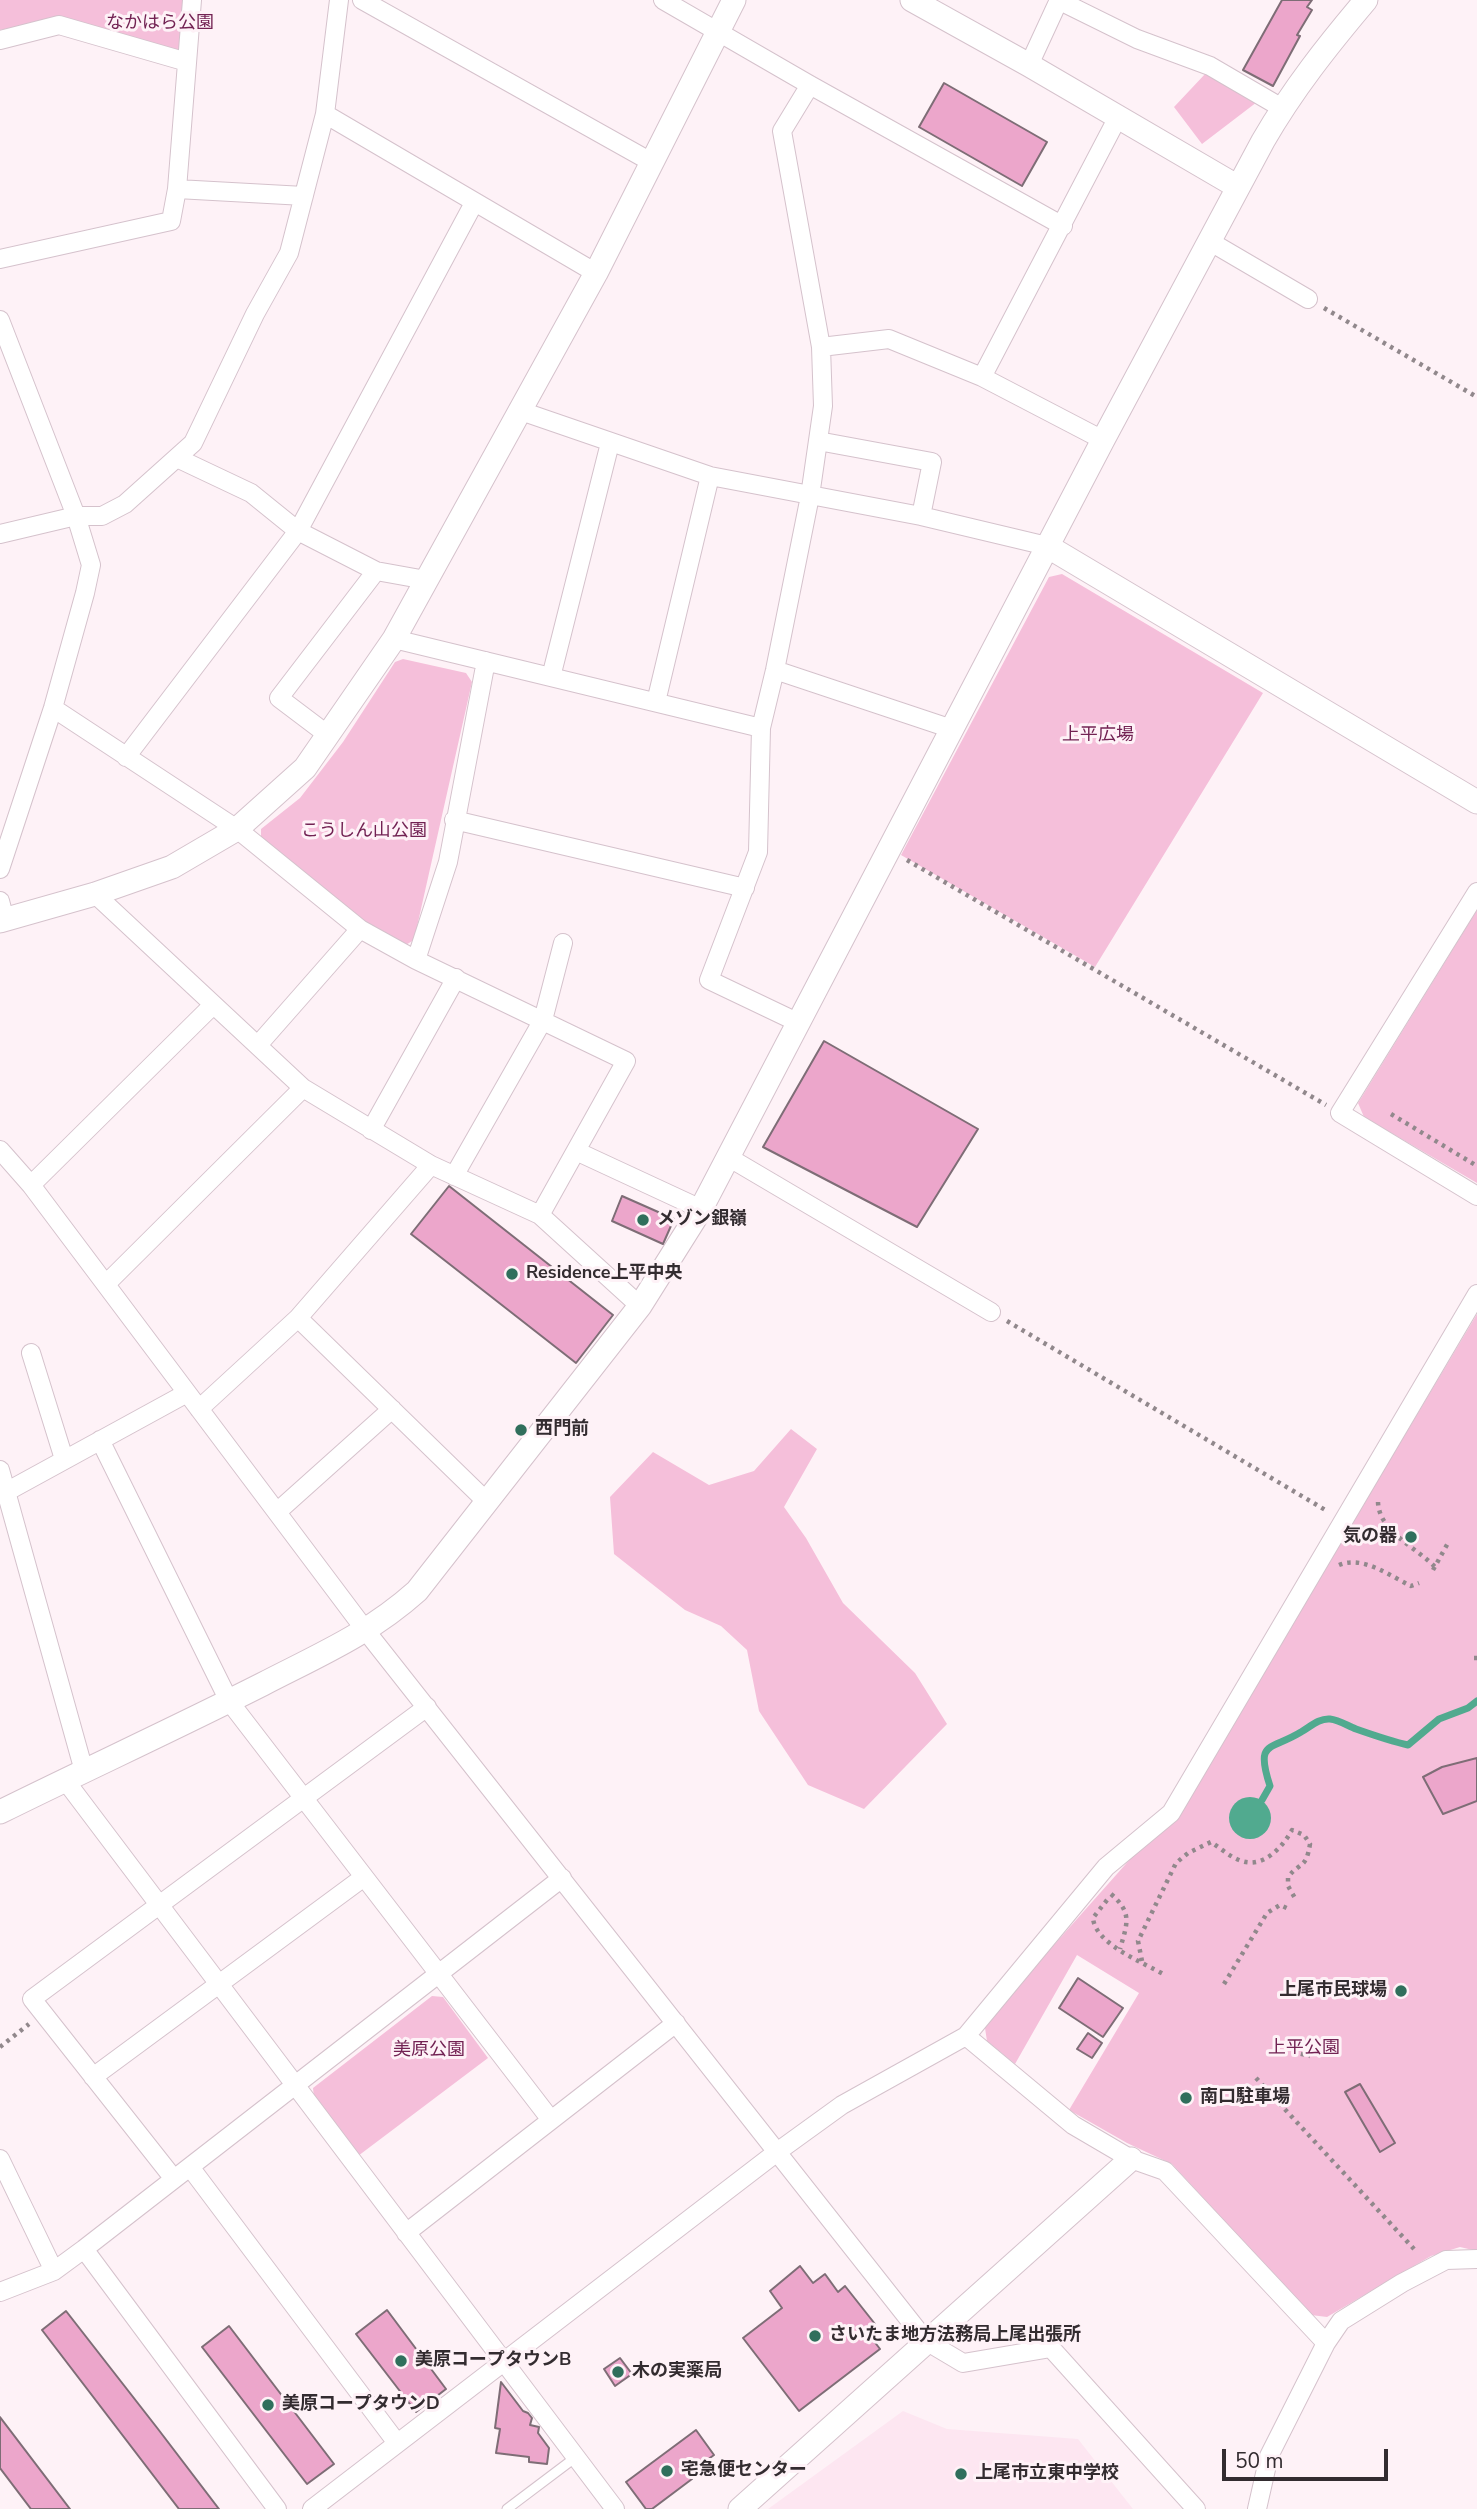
<!DOCTYPE html>
<html>
<head>
<meta charset="utf-8">
<style>
  body { margin:0 }
  #map { position:relative; width:1477px; height:2509px; overflow:hidden; background:#fef2f7; font-family:"Nunito Sans",sans-serif }
  canvas { display:block }
  .scale { position:absolute; left:1222px; top:2449px; width:166px; height:32px; box-sizing:border-box; border:4px solid #332c30; border-top:0; padding-left:9px; font-size:21px; line-height:24px; white-space:nowrap; color:#332c30; -webkit-text-stroke:5px #fef2f7; paint-order:stroke }
</style>
</head>
<body>
<div id="map">
<canvas width="1477" height="2509"></canvas>
<div class="scale">50 m</div>
</div>
<script>
const c = document.querySelector('canvas').getContext('2d');
c.lineJoin = 'round';
function fillPath(path, color) {
  c.fillStyle = color;
  c.fill(path, 'evenodd');
}
function trace(path, color, width, dash) {
  c.strokeStyle = color;
  c.lineWidth = width;
  c.lineCap = dash ? 'butt' : 'round';
  c.setLineDash(dash || []);
  c.stroke(path);
}
function drawText(font, color, halo, rows, align = 'center') {
  c.font = font + ' "Nunito Sans","Noto Sans JP",sans-serif';
  c.lineWidth = 6;
  c.setLineDash([]);
  c.textBaseline = 'middle';
  c.strokeStyle = halo;
  c.fillStyle = color;
  for (const [text, x, y, turn = 0] of rows) {
    c.save();
    c.translate(x, y);
    c.rotate((+turn || 0) * Math.PI / 180);
    c.textAlign = isNaN(turn) ? turn : align;
    if (halo) c.strokeText(text, 0, 0);
    c.fillText(text, 0, 0);
    c.restore();
  }
}
fillPath(new Path2D(`
  M903 2411 947 2429 1078 2439 1133 2509H768Z`), '#fde6f1');
fillPath(new Path2D(`
  M0 0H186L182 49 174 54 59 17 0 30Z
  M1206 73 1257 102 1202 144 1174 107Z
  M1062 574 1263 693 1095 967 901 855 1049 577Z
  M403 659 466 673 472 682 414 940 404 946 361 923 261 840V829L300 798 343 742 395 662Z
  M1477 910V1183L1364 1117 1358 1103Z
  M1477 1314V2251L1460 2247 1431 2256 1327 2317 1311 2315 1172 2164 1127 2143 1069 2110 1139 1993 1077 1955 1015 2064 987 2041 985 2028 1029 1973 1140 1848 1174 1822Z
  M791 1429 817 1449 784 1507 806 1538 843 1603 915 1673 947 1724 864 1809 808 1785 759 1711 747 1650 721 1626 685 1610 614 1554 610 1497 653 1452 709 1485 754 1471Z
  M432 1996 443 1997 488 2058 358 2156 314 2098 313 2088Z`), '#f5bfda');
fillPath(new Path2D(`
  M1229 1818a21 21 0 1 1 42 0a21 21 0 1 1-42 0Z`), '#51aa8f');
trace(new Path2D(`
  M1262 1800 1270 1786C1255 1740 1270 1751 1301 1732 1310 1727 1319 1718 1330 1719 1339 1720 1348 1726 1356 1729 1373 1735 1390 1741 1408 1745L1439 1719 1468 1708 1477 1701`), '#51aa8f', 7);
const building = new Path2D(`
  M1282 0H1312L1307 7 1312 10 1297 35 1300 36 1273 86 1243 70Z
  M944 83 1047 142 1022 186 919 127Z
  M824 1041 978 1129 917 1227 763 1147Z
  M449 1186 613 1315 576 1363 411 1234Z
  M622 1196 674 1219 663 1244 612 1221Z
  M1477 1758V1801L1443 1814 1423 1777 1442 1767Z
  M1078 1978 1123 2008 1103 2037 1059 2008Z
  M1088 2033 1102 2043 1092 2058 1077 2049Z
  M1360 2084 1395 2143 1380 2152 1345 2092Z
  M800 2266 813 2283 825 2274 838 2292 845 2286 875 2324 867 2332 880 2349 799 2411 743 2338 782 2308 770 2291Z
  M387 2310 446 2389 416 2412 356 2334Z
  M66 2311 158 2429 219 2509H179L42 2330Z
  M229 2326 334 2464 307 2484 202 2347Z
  M620 2358 632 2374 615 2386 604 2369Z
  M501 2382 523 2411 528 2413 532 2418 530 2425 539 2427 538 2433 549 2448 547 2464 529 2462V2457L496 2453 500 2429 495 2428Z
  M0 2417 70 2509H31L0 2468Z
  M696 2430 714 2455 688 2474 692 2479 652 2509H646L626 2482Z`);
fillPath(building, '#eca6cb');
trace(building, '#7e6d76', 2);
const service = new Path2D(`
  M507 2509 576 2457`);
const minor = new Path2D(`
  M362 0 653 163
  M663 0 810 85 1063 226
  M1058 0 1137 39 1210 66 1282 108
  M0 40 59 25 187 62
  M1029 65 1059 0
  M325 114 596 273
  M177 189 304 196
  M1209 241 1308 299
  M0 259 171 221 177 189 192 0
  M0 320 76 516 91 565 85 593 53 708 0 869
  M821 347 889 339 982 377 1103 440
  M982 377 1118 117
  M518 410 710 476 921 516 1047 546
  M818 441 932 462 921 516
  M177 458 251 493 298 531 376 571 426 580
  M0 534 76 516H102L125 504 193 443 255 314 289 253 325 114 339 0
  M394 639 761 728
  M775 670 952 729
  M551 677 610 443
  M656 702 710 476
  M53 708 237 829 360 929 416 960 626 1061 540 1215
  M328 735 279 698 376 571
  M126 757 298 531 474 203
  M454 820 745 888
  M1477 892 1340 1113 1477 1196
  M95 894 303 1088 431 1165 540 1215 640 1306
  M0 901 5 920
  M416 960 448 862 486 661
  M797 1022 709 980 758 852 761 728 775 670 810 496 823 406 821 347 782 131 810 85
  M258 1045 360 929
  M371 1130 456 978
  M0 1150 31 1185 366 1631 926 2341 963 2363 1051 2348 1196 2509
  M576 1151 701 1209
  M728 1157 991 1312
  M454 1176 543 1020 563 943
  M31 1185 213 1005
  M106 1284 303 1088
  M298 1318 487 1502
  M31 1353 64 1459
  M199 1409 298 1318 431 1165
  M100 1440 229 1701 551 2120
  M0 1470 84 1771
  M0 1493 6 1492 187 1393
  M277 1512 392 1409
  M65 1780 615 2509
  M966 2036 1073 2125 1131 2159 1165 2171 1326 2343
  M93 2077 364 1877
  M0 2159 54 2271
  M190 2167 397 2443
  M174 2179 32 1999 427 1707
  M406 2233 676 2023
  M84 2249 277 2509
  M0 2292 54 2271 84 2249 562 1878
  M312 2509 777 2152 842 2105 966 2036 1106 1867 1171 1813 1477 1294
  M1257 2509 1269 2456 1326 2343 1341 2321 1402 2283 1446 2260 1477 2259`);
const tertiary = new Path2D(`
  M912 0 1029 65 1238 187
  M1047 546 1477 802
  M0 921 95 894 172 867 237 829 305 768 394 639 596 273 734 0
  M0 1812C87 1769 176 1728 263 1684 319 1655 369 1634 417 1591L640 1306 701 1209 1103 440 1263 141C1293 89 1328 45 1366 0
  M740 2509 1131 2159`);
trace(service, '#d5c2cc', 11);
trace(minor, '#d5c2cc', 20);
trace(tertiary, '#d5c2cc', 25);
trace(new Path2D(`
  M1324 308 1477 397
  M907 860 1326 1105
  M1391 1114 1477 1166
  M1007 1321 1327 1511
  M1378 1502C1379 1532 1416 1547 1435 1567
  M1339 1565C1363 1555 1390 1576 1411 1586L1419 1583
  M1433 1570 1448 1543
  M1474 1658H1477
  M1111 1894C1133 1913 1127 1924 1120 1949
  M1107 1900 1093 1918C1095 1944 1144 1963 1165 1975
  M1142 1961 1138 1941 1176 1863 1188 1853 1211 1842C1220 1848 1229 1856 1239 1860 1262 1870 1282 1848 1292 1830L1304 1835 1310 1844C1306 1869 1301 1861 1288 1877V1886L1295 1898
  M1224 1984 1267 1913 1280 1905 1289 1909
  M0 2047 29 2024
  M1276 2048 1310 2056
  M1256 2078 1414 2249`), '#91888c', 4.5, [3.5, 5]);
trace(service, '#fff', 9);
trace(minor, '#fff', 18);
trace(tertiary, '#fff', 23);
for (const [x, y, r, color] of [
  [643,1220,7,"#306f5c"],
  [512,1274,7,"#306f5c"],
  [521,1430,7,"#306f5c"],
  [1411,1537,7,"#306f5c"],
  [1401,1991,7,"#306f5c"],
  [1186,2098,7,"#306f5c"],
  [815,2336,7,"#306f5c"],
  [401,2361,7,"#306f5c"],
  [618,2372,7,"#306f5c"],
  [268,2405,7,"#306f5c"],
  [667,2471,7,"#306f5c"],
  [961,2474,7,"#306f5c"]
]) {
  const dot = new Path2D();
  dot.arc(x, y, r, 0, 2 * Math.PI);
  c.fillStyle = color;
  c.fill(dot);
  trace(dot, '#fef2f7', 2.5);
}
drawText('18px', '#722253', '#fef2f7', [
  ["なかはら公園",160,24],
  ["上平広場",1098,736],
  ["こうしん山公園",364,832],
  ["上平公園",1304,2049],
  ["美原公園",429,2051]
]);
drawText('bold 18px', '#332c30', '#fef2f7', [
  ["メゾン銀嶺",657,1220],
  ["Residence上平中央",526,1274],
  ["西門前",535,1430],
  ["気の器",1397,1537,"right"],
  ["上尾市民球場",1387,1991,"right"],
  ["南口駐車場",1200,2098],
  ["さいたま地方法務局上尾出張所",829,2336],
  ["美原コープタウンB",415,2361],
  ["木の実薬局",632,2372],
  ["美原コープタウンD",282,2405],
  ["宅急便センター",681,2471],
  ["上尾市立東中学校",975,2474]
], 'left');
</script>
</body>
</html>
